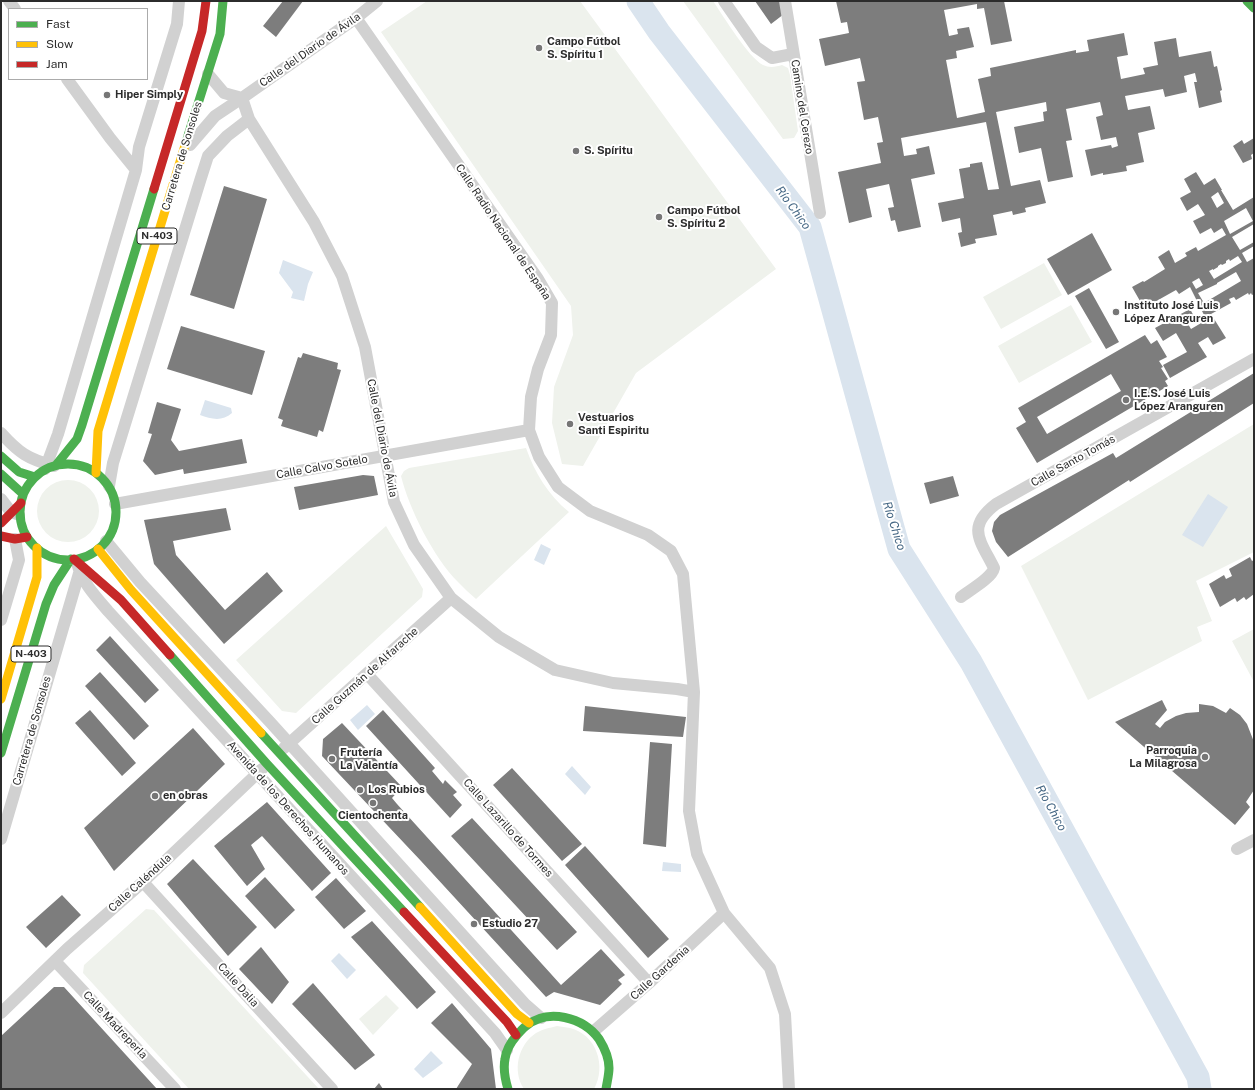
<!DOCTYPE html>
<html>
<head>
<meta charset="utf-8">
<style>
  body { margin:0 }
  #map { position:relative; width:1255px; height:1090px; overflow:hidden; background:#fff; font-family:"Public Sans",sans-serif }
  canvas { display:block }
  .frame { position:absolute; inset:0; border:2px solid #2c2c2c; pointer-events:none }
  .legend { position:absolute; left:8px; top:8px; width:140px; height:72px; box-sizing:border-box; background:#fff; border:1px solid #ababab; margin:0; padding:5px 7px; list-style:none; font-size:12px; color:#2c2c2c }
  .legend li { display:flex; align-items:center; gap:8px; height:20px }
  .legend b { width:20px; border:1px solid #ababab }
</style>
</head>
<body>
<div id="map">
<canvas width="1255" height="1090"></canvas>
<div class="frame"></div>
<ul class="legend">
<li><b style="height:5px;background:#4caf50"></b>Fast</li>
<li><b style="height:5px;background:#ffc107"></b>Slow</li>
<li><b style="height:5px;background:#c62828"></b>Jam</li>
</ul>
</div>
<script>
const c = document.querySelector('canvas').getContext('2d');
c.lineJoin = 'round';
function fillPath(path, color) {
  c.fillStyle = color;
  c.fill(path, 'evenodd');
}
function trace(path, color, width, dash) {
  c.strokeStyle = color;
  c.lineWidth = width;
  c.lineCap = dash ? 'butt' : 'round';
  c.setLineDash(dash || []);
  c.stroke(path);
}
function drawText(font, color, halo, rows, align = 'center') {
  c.font = font + ' "Public Sans",sans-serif';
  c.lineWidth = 4;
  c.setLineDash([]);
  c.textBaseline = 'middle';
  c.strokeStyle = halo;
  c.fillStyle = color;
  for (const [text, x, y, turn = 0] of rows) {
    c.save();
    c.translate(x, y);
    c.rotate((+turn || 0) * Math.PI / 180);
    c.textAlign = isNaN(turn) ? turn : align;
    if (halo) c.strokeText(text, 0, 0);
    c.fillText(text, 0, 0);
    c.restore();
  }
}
fillPath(new Path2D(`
  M427 1H580L776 269 636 373 583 466 562 464 552 423 554 387 573 335 571 306 381 32Z
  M683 1H713C724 17 748 57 763 65 769 68 776 67 782 65L788 68 790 75 798 131 794 138 783 139Z
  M1044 263 1062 295 1001 329 983 297Z
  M1071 305 1092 342 1019 383 998 346Z
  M1254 424V552L1196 581 1212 621 1197 627 1202 641 1088 700 1021 566Z
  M526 448C535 473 548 495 569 512L476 599C470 594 464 588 458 582 434 558 409 509 401 476L404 471 409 468Z
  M37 511a31 31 0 1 1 62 0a31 31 0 1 1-62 0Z
  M386 526 423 589 422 597 296 713 282 711 236 660Z
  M1254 629V682L1232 641Z
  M146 909 154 910 319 1089H189L83 973 84 965Z
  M386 995 399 1008 373 1035 359 1019Z
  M557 1026C561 1027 566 1027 570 1028 596 1034 607 1066 594 1089H524C512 1071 518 1045 536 1033 543 1029 549 1028 557 1026Z`), '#eff2ec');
fillPath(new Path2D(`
  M283 260 313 272 308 284 304 301 291 298 293 292 279 273Z
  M205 400 231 408 232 413C222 422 211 419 200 415Z
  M1208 494 1228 507 1203 547 1182 535Z
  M541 544 551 549 544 565 534 560Z
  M367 705 375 714 358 730 350 720Z
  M572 766 591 787 585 795 565 774Z
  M663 862 681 864V872L662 871Z
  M339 953 356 970 347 979 331 961Z
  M431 1051 443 1063 423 1078 414 1069Z`), '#dae4ee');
trace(new Path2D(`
  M638 1 659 32 810 227 899 549 971 662 1198 1077 1200 1089`), '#dae4ee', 23);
fillPath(new Path2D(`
  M283 1H303L276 37 263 26Z
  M755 1H782L784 14 771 24Z
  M836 1H1004L1012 41 991 45 984 8 977 9V4L944 10 949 36 958 34 957 29 969 27 974 47 956 51 957 58 946 60 957 118 985 112 978 79 991 76 990 68 1076 50V53L1089 51 1087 40 1124 33 1128 55 1117 57 1121 79 1145 74 1143 68 1158 65 1154 42 1176 38 1179 57 1211 51 1214 67 1217 66 1222 90 1220 91 1222 102 1199 108 1194 82H1197L1195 73 1184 76 1187 92 1165 97 1163 89 1125 96 1128 110 1150 106 1155 129 1138 133 1144 162 1126 166 1127 171 1103 175V173L1091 176 1085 150 1111 145 1112 148 1118 146 1116 137 1101 140 1096 117 1103 115 1100 102 1066 109 1072 140 1066 141 1073 177 1048 182 1041 148 1019 153 1014 127 1044 121 1043 112 1047 111 1046 102 996 112 1011 186 1040 180 1046 203 1025 208 1026 212 1013 215 1012 211 993 215 997 235 975 239 976 243 961 247 958 233 962 232 960 218 942 222 938 203 964 198 959 169 970 167V164L982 162 988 190 999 189 986 122 901 138 904 156 917 154 916 149 929 146 935 174 911 179 921 227 898 232 895 220 891 221 888 208 894 207 889 184 866 189 872 217 849 223 838 172 881 163 877 143 883 142 878 117 864 120 857 82 865 81 860 58 825 66 819 39 849 33 847 22 841 23Z
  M1254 138V153L1251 155 1252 159 1243 163 1233 146 1242 140 1244 144Z
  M1196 172 1204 185 1215 178 1222 190H1221L1233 210 1254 197V224L1232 237 1240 250 1254 242V246L1242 253 1247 262 1254 258V294L1252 295 1251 293 1249 295 1248 293 1236 300 1234 297 1229 299 1231 303 1211 314 1226 338 1213 345 1208 337 1198 343 1207 357 1170 378 1163 365 1187 352 1176 333 1163 341 1155 328 1190 309 1196 320 1188 324 1191 329 1208 319 1207 316 1205 317 1190 287 1179 294 1176 290 1144 308 1132 287 1143 281 1144 282 1165 269 1158 257 1169 250 1175 263 1187 256 1185 253 1196 247 1198 251 1226 235 1222 228 1214 233 1211 228 1200 234 1193 221 1205 215 1198 204 1187 211 1180 198 1191 192 1184 179ZM1218 192 1224 203 1217 208 1211 197ZM1246 208 1253 221 1230 234 1224 221ZM1238 256 1242 262 1214 279 1209 271 1213 269V270L1218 267V266L1221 264 1222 265 1226 263V261L1229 259 1230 261ZM1236 272 1241 281 1204 303 1198 293 1217 284V283ZM1199 278 1203 285 1196 289 1192 282Z
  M224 186 267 199 234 309 190 295Z
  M1092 233 1112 270 1068 295 1047 259Z
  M1089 288 1119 342 1106 349 1075 296Z
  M181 326 265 351 252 395 167 369Z
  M1145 335 1151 344 1157 340 1167 357 1159 361 1163 367 1161 368 1168 379 1165 381 1168 386 1037 463 1016 428 1026 422 1018 408ZM1111 374 1121 391 1047 434 1037 417Z
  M303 353 338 363 337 369 341 370 323 432 319 430 317 437 281 426 283 420 278 418 298 357 301 358Z
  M1254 373V403L1130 482 1129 480 1008 557 996 542 992 531 994 522 1000 515 1113 453 1116 458Z
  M157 402 181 409 171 440 179 451 242 439 247 463 184 474 183 469 155 475 143 461 152 434 148 433Z
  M363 475 374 476 378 495 299 510 294 487Z
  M953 476 959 496 930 504 924 483Z
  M226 508 231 530 173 541 176 555 225 610 267 572 283 591 224 644 154 564 144 520Z
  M1250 557 1252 561 1254 560V594L1246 600 1244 597 1237 602 1235 598 1220 607 1209 584 1224 575 1226 579 1232 576 1229 569Z
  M110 636 159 690 145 703 96 650Z
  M100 672 149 726 134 740 85 686Z
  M1162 700 1167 710 1155 724 1160 728 1165 722 1176 716 1186 713 1199 712V704L1213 706 1226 713 1230 708 1240 715 1247 724 1254 742V790L1246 802 1250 807 1235 825 1115 722Z
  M585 706 686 717 683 737 583 731Z
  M90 710 136 763 122 776 75 723Z
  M383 710 435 768 432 771 443 784 445 780 457 792 453 795 462 805 450 818 366 726Z
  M342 723 402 787 392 798 397 804 561 985 601 949 625 975 618 980 622 984 600 1005 554 992 546 997 421 861 322 756 323 739Z
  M193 728 225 764 114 871 84 828Z
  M650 742 672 744 666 847 643 844Z
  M512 768 582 844 562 861 493 785Z
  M267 802 331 873 312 891 262 836 251 845 265 869 247 886 214 846Z
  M472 818 577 932 557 950 451 836Z
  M585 846 669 939 648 958 565 865Z
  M193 859 257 927 228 956 167 884Z
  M265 877 295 910 275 929 245 896Z
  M336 878 366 911 344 929 315 897Z
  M62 895 81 915 46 948 26 927Z
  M372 921 436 992 417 1009 351 937Z
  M261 947 289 982 272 1004 239 969Z
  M313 983 375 1055 355 1070 292 1004Z
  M54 987H64L157 1089H1V1036Z
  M452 1003 491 1049 496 1089H456L472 1064 431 1023Z
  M379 1083 383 1089H374Z`), '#7d7d7d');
trace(new Path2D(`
  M9 1 15 9
  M377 1 356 18 242 98 249 119 314 222 342 276 365 347 394 502 414 545 451 598 499 637 555 670 613 683 677 689 694 692
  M724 1 756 47 772 58 793 54
  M785 1 820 213
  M356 18 538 279 552 303 551 335 538 369 531 397 529 430 539 457 558 487 590 511 648 535 671 551 683 574 694 692 689 811 697 854 724 913 770 968 785 1014 789 1089
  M208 74 224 93 242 98
  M67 79 110 138 136 170
  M190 145 215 116 242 98
  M1 433C19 453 28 459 54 466
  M45 469 58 434 136 170 139 147 177 24 179 1
  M109 486 113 463 200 181 208 156 227 136 249 119
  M1 499 11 512 19 515
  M115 504 529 430
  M106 541 140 582 270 722 525 1004 541 1018
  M77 563C82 582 95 596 108 611L495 1033 507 1050
  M961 597C970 590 992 578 994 568 980 540 966 527 996 504L1254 359
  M1 620 19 560 15 539
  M367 674 649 983
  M284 748 451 598
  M1 839 80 570
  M1237 849 1254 840
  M143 882 332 1089
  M55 961 175 1089
  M1 1013 67 949 143 882 262 769
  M594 1031 649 983 724 913`), '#d1d1d1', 12);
trace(new Path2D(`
  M1247 1 1254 8
  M186 142 220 34 223 1
  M1 456 19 472 35 477
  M20 512a48 48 0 1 1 96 0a48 48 0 1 1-96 0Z
  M56 465 77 439 82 425 154 189
  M1 474 23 494
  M170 655 267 764 404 912
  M261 733 420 907
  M1 753 46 604 54 585 71 559
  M508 1089C505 1079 503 1069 505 1059 506 1049 511 1042 517 1035 520 1032 523 1028 526 1026 548 1008 583 1017 599 1039 604 1047 609 1058 609 1068 609 1075 607 1082 606 1089`), '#4caf50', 9);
trace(new Path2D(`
  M96 473 98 431 186 142
  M98 549 131 590 261 733
  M1 699 37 577V548
  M420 907 517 1014 529 1023`), '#ffc107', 9);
trace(new Path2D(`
  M154 189 202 31 206 1
  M1 523 21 503
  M1 536 15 539 27 537
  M74 559 121 600 170 655
  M404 912 507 1022 516 1035`), '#c62828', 9);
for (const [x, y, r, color] of [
  [539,48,4,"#767676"],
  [107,95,4,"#767676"],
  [576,151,4,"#767676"],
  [659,217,4,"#767676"],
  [1116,312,4,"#767676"],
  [1126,400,4,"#767676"],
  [570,424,4,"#767676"],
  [1205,757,4,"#767676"],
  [332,759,4,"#767676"],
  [360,790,4,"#767676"],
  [155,796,4,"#767676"],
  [373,803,4,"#767676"],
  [474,924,4,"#767676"]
]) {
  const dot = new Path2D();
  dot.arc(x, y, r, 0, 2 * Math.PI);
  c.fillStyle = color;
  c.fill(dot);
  trace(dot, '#fff', 1.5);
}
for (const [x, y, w] of [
  [157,236,40],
  [31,654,40]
]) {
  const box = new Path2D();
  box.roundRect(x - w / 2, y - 8, w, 16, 3);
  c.fillStyle = '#fff';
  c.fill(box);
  trace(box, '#2c2c2c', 1);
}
drawText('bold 10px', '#2c2c2c', null, [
  ["N-403",157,236],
  ["N-403",31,654]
]);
drawText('bold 11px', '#2c2c2c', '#fff', [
  ["Campo Fútbol",547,42],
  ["S. Spíritu 1",547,55],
  ["Hiper Simply",115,95],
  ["S. Spíritu",584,151],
  ["Campo Fútbol",667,211],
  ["S. Spíritu 2",667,224],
  ["Instituto José Luis",1124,306],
  ["López Aranguren",1124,319],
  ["I.E.S. José Luis",1134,394],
  ["López Aranguren",1134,407],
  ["Vestuarios",578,418],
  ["Santi Espiritu",578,431],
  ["Parroquia",1197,751,"right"],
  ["La Milagrosa",1197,764,"right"],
  ["Frutería",340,753],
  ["La Valentía",340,766],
  ["Los Rubios",368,790],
  ["en obras",163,796],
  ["Cientochenta",373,816,"center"],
  ["Estudio 27",482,924]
], 'left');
drawText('11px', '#2c2c2c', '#fff', [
  ["Calle del Diario de Ávila",310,50,-35],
  ["Camino del Cerezo",802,107,81],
  ["Carretera de Sonsoles",182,156,-73],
  ["Calle Radio Nacional de España",503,232,56],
  ["Calle del Diario de Ávila",382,438,79],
  ["Calle Santo Tomás",1073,461,-29],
  ["Calle Calvo Sotelo",322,467,-10],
  ["Calle Guzmán de Alfarache",365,676,-42],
  ["Carretera de Sonsoles",32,731,-74],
  ["Avenida de los Derechos Humanos",288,808,48],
  ["Calle Lazarillo de Tormes",508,828,48],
  ["Calle Caléndula",140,883,-42],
  ["Calle Gardenia",660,973,-42],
  ["Calle Dalia",238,985,48],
  ["Calle Madreperla",115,1025,47]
]);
drawText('italic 12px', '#456784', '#fff', [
  ["Río Chico",793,208,54],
  ["Río Chico",894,526,72],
  ["Río Chico",1051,808,61]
]);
</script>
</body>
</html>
